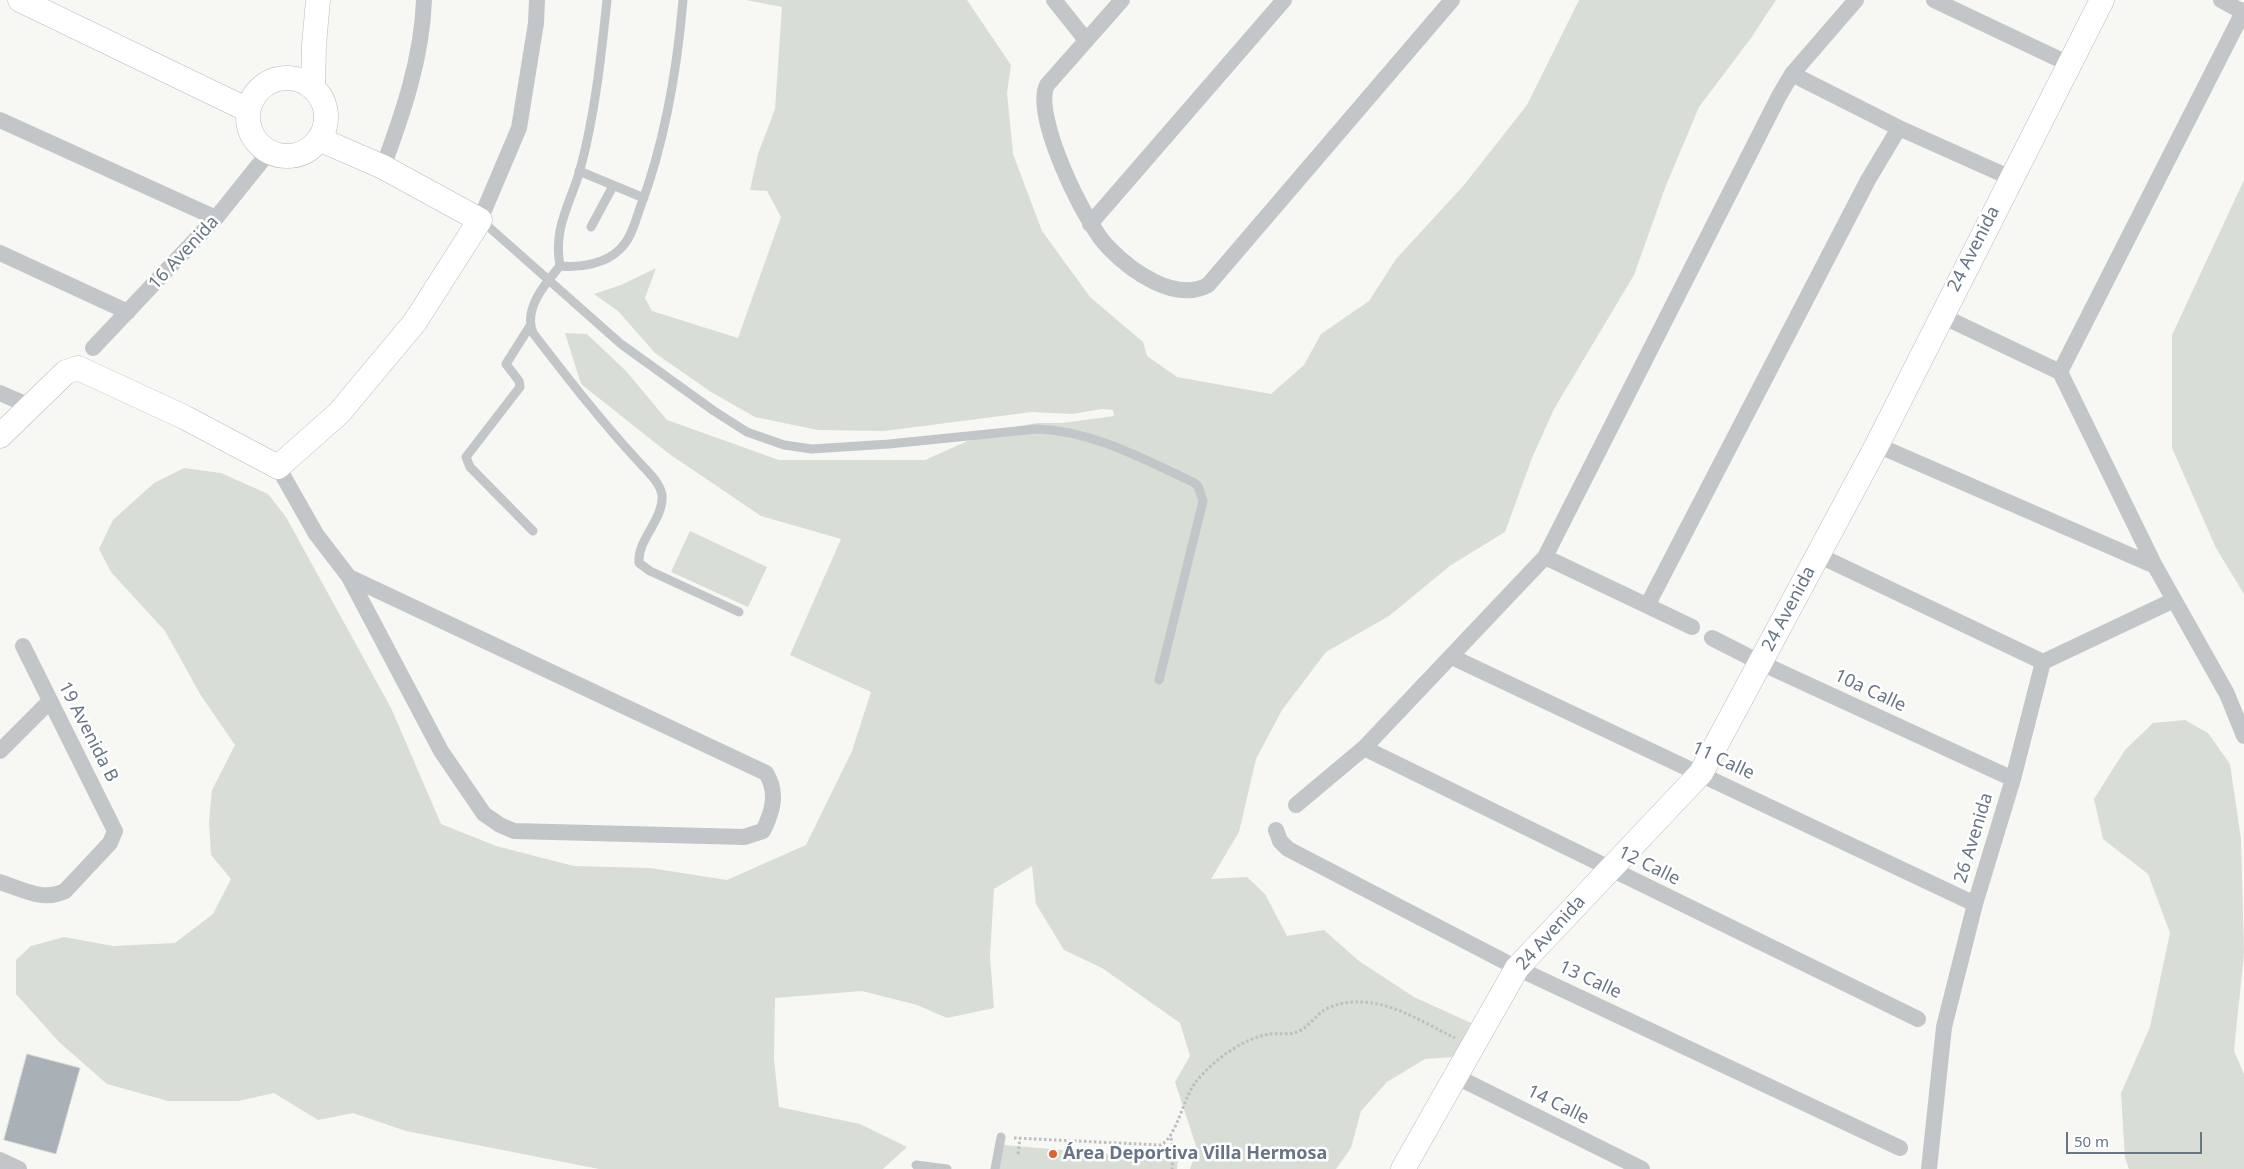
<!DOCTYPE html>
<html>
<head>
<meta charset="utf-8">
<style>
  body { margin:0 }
  #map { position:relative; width:2244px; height:1169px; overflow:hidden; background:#f7f7f4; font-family:"Noto Sans",sans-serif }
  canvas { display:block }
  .scale { position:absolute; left:2066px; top:1132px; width:136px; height:22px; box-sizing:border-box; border:2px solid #677584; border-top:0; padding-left:6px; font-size:15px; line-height:18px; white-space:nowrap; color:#677584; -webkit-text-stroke:4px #fff; paint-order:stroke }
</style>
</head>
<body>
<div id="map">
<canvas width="2244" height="1169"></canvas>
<div class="scale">50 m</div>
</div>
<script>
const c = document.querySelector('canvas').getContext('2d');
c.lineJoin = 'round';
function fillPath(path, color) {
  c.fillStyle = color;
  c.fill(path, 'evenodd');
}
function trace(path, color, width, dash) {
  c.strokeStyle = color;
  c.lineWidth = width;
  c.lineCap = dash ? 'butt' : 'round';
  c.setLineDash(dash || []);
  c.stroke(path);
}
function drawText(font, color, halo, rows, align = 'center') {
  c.font = font + ' "Noto Sans",sans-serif';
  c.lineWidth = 5;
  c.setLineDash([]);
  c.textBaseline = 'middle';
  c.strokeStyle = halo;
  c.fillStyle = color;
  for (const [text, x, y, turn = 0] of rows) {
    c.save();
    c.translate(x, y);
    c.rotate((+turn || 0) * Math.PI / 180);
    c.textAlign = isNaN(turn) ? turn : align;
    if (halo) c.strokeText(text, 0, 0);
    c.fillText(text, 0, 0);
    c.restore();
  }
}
fillPath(new Path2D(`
  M746 0H967L1011 65 1007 93 1013 154 1042 231 1090 297 1143 342 1147 356 1177 377 1271 394 1304 365 1321 334 1369 301 1396 259 1464 185 1527 105 1579 0H1776L1751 38 1699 107 1665 188 1634 275 1554 409 1532 458 1505 532 1451 565 1389 616 1326 652 1282 710 1256 759 1239 832 1211 879 1247 877 1265 894 1287 936 1324 930 1359 961 1414 997 1471 1023 1455 1057 1425 1059 1387 1082 1361 1111 1351 1148 1336 1169H1190L1197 1149 1175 1082 1190 1056 1180 1023 1102 968 1064 950 1036 904 1032 866 994 889 990 956 994 1008 947 1018 917 1005 862 991 775 998 774 1059 779 1107 860 1124 907 1147 883 1169H599L406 1131 353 1113 318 1120 274 1093 238 1101H168L107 1084 59 1042 16 994V960L31 946 64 937 113 946 175 943 213 914 231 879 211 855 209 822 212 790 235 745 200 694 165 631 111 572 99 549 113 520 154 483 184 468 221 473 268 494 286 517 391 708 441 824 496 846 574 866 650 868 727 880 806 845 852 751 871 692 790 655 841 539 761 516 668 453 581 384 565 333 587 334 626 371 667 420 779 460H925L990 431 1037 423H1062L1114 416 1113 410 1102 409 1072 414 1032 412 884 431 818 430 755 417 711 392 655 353 618 311 594 294 621 285 656 268 645 298 652 311 738 338 781 217 767 191 750 190 758 154 775 109 782 7Z
  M2244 180V594L2216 548 2172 448V335Z
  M690 531 767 567 748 607 671 572Z
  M2185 720 2208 733 2230 764 2241 839 2244 953 2234 1051 2244 1074V1169H2129L2125 1158 2121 1093 2150 1027 2170 933 2148 874 2103 839 2094 799 2125 750 2153 723Z
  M1004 1145 1178 1160 1177 1169H999Z`), '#d8ded5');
const building = new Path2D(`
  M27 1054 80 1068 56 1154 4 1140Z`);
fillPath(building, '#a9b1b6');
trace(building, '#d8d9d6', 1);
const secondary = new Path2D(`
  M20 0 248 110
  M248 117a39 39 0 1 1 78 0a39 39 0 1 1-78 0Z
  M313 88 314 45 318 0
  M0 436 66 372 78 368 184 417 278 467 339 413 415 322 480 220 383 167 319 139
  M1403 1169 1517 968 1701 773 1877 445 2102 0`);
trace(secondary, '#b7bbc0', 25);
trace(new Path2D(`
  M1014 1138 1161 1145C1177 1136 1183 1099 1195 1083 1212 1061 1243 1038 1270 1034 1279 1033 1289 1035 1297 1032 1310 1027 1317 1012 1330 1007 1375 990 1416 1019 1455 1038
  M1171 1138 1174 1152 1172 1169
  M1018 1154 1020 1138`), '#bcbec0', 3, [2.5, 2.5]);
trace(new Path2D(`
  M579 171 644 198
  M482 221 621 344 714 411 747 432 784 445 812 449 889 444 1037 429C1093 431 1143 459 1193 482L1198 486 1203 501 1159 680
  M591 227 613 186
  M560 266C545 284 523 309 533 333 567 377 600 420 638 461 646 470 660 482 662 495 664 520 637 539 639 563L650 571 739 612
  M560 266C579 268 606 264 620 249 631 239 635 222 640 208 665 142 677 71 683 0
  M560 266C553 227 570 205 580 170 595 115 601 57 607 0
  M530 326 506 364 519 381 520 387 466 457 470 467 533 531
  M916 1165 947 1169
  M995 1169 1001 1137`), '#c2c6c9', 9);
trace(new Path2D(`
  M1054 0 1086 40
  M1122 0 1047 85C1032 115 1085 224 1108 247 1131 271 1175 303 1208 285L1452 0
  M1934 0 2069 64
  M2221 0 2243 12
  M1792 74 1899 128 2011 178
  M0 120 216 218
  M383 167C403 113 422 58 424 0
  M480 220 519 128 536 23 537 0
  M1090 224 1284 0
  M0 253 128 312
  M1940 315 2060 372 2155 566 2227 694 2244 736
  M93 348 216 218 269 152
  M2060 372 2244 10
  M0 393 30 406
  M1877 445 2155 566
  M278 467 316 534 349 577 441 751 484 814 500 825 514 831 744 837 763 831C773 811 778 792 766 773L349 577
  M1818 555 2043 662
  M1545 557 1692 627
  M1648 604 1868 180 1899 128
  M1712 638 1761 663 2013 779
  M1452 657 1975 904
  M1364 748 1918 1019
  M0 751 50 701
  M1296 805 1364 748 1545 557 1779 96 1792 74 1856 0
  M1276 830 1280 841 1288 849 1517 968 1900 1148
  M0 882C22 889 43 902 65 891L110 843 115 831 23 646
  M1457 1077 1642 1169
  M0 1160 19 1169
  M1929 1169 1944 1027 1975 904 2013 779 2043 662 2174 600`), '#c2c6c9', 16);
trace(secondary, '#fff', 24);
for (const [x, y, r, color] of [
  [1053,1154,5,"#df632c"]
]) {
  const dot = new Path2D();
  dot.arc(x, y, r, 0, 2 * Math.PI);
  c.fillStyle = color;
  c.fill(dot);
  trace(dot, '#fff', 2);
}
drawText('18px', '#677584', '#fff', [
  ["24 Avenida",1974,249,-63],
  ["16 Avenida",184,253,-47],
  ["24 Avenida",1789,609,-62],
  ["10a Calle",1870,691,25],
  ["19 Avenida B",88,732,63],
  ["11 Calle",1723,761,25],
  ["26 Avenida",1974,838,-73],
  ["12 Calle",1649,866,26],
  ["24 Avenida",1551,933,-48],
  ["13 Calle",1590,980,25],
  ["14 Calle",1558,1105,26]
]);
drawText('bold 18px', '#677584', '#fff', [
  ["Área Deportiva Villa Hermosa",1063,1154]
], 'left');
</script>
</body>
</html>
